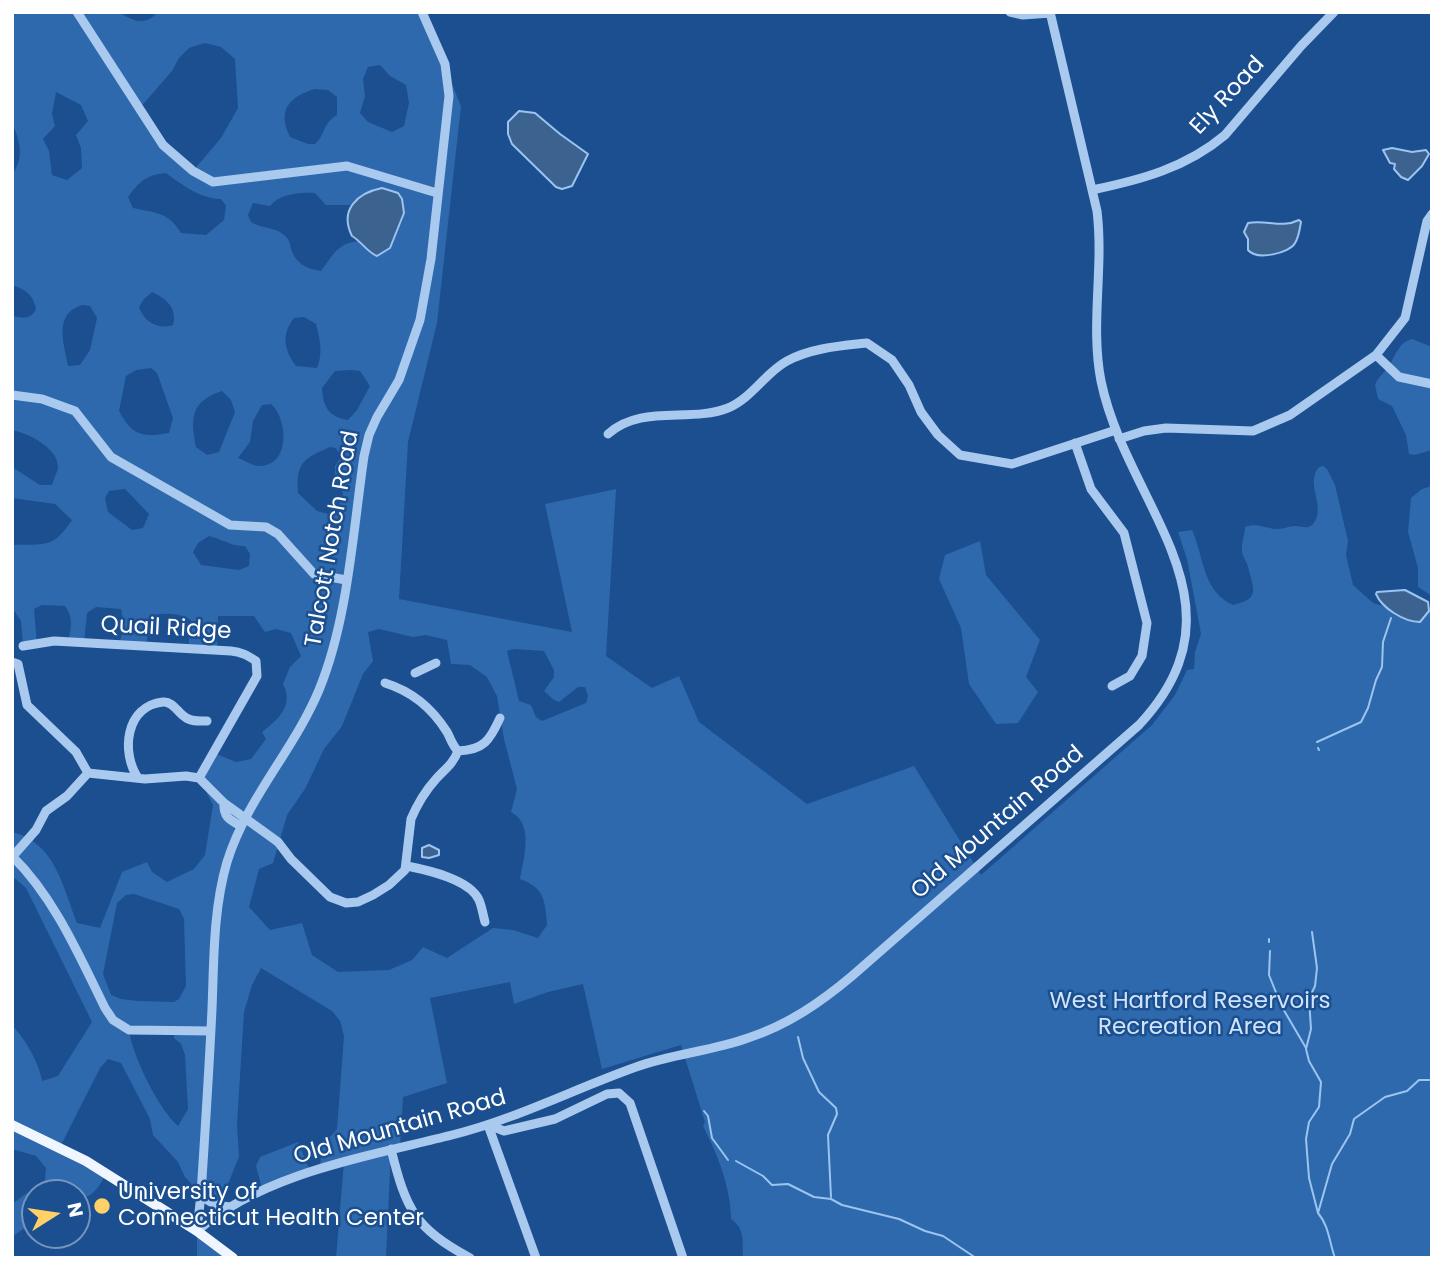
<!DOCTYPE html>
<html>
<head>
<meta charset="utf-8">
<style>
  body { margin:0 }
  #map { position:relative; width:1444px; height:1270px; overflow:hidden; background:#1b4f8f; font-family:Poppins,sans-serif }
  canvas { display:block }
  .frame { position:absolute; inset:0; border:14px solid #fff; pointer-events:none }
  .north { position:absolute; left:21px; top:1179px; width:70px; height:70px; box-sizing:border-box; background:#1b4f8f; border:2px solid #7695bc; border-radius:50%; rotate:78deg; font-size:19px; font-weight:700; line-height:28px; text-align:center; color:#fff }
  .north::after { content:''; display:block; margin:auto; width:24px; height:32px; background:#ffd166; clip-path:polygon(50% 0,100% 100%,50% 72%,0 100%) }
</style>
</head>
<body>
<div id="map">
<canvas width="1444" height="1270"></canvas>
<div class="frame"></div>
<div class="north">N</div>
</div>
<script>
const c = document.querySelector('canvas').getContext('2d');
c.lineJoin = 'round';
function fillPath(path, color) {
  c.fillStyle = color;
  c.fill(path, 'evenodd');
}
function trace(path, color, width, dash) {
  c.strokeStyle = color;
  c.lineWidth = width;
  c.lineCap = dash ? 'butt' : 'round';
  c.setLineDash(dash || []);
  c.stroke(path);
}
function drawText(font, color, halo, rows, align = 'center') {
  c.font = font + ' Poppins,sans-serif';
  c.lineWidth = 5;
  c.setLineDash([]);
  c.textBaseline = 'middle';
  c.strokeStyle = halo;
  c.fillStyle = color;
  for (const [text, x, y, turn = 0] of rows) {
    c.save();
    c.translate(x, y);
    c.rotate((+turn || 0) * Math.PI / 180);
    c.textAlign = isNaN(turn) ? turn : align;
    if (halo) c.strokeText(text, 0, 0);
    c.fillText(text, 0, 0);
    c.restore();
  }
}
fillPath(new Path2D(`
  M13 12H119C134 22 145 26 158 12H422L461 106 437 323 408 442 399 599 572 632 545 504 616 489 606 656 652 688 679 676 699 722 807 804 914 766 981 875 1152 725 1175 695 1187 670 1194 669 1195 652 1201 634 1187 559 1178 532 1192 530C1204 556 1202 591 1233 605 1260 599 1254 590 1248 567 1247 561 1242 557 1242 551 1241 543 1245 535 1245 527 1256 522 1267 529 1278 529 1284 529 1289 526 1295 526 1304 526 1309 531 1315 521 1325 505 1305 483 1319 467L1323 466 1327 469 1335 485 1348 541 1346 555 1353 585 1373 603 1386 607 1411 621 1429 611 1432 602V1258H743C742 1241 746 1230 731 1219 731 1188 717 1153 703 1126L705 1122 681 1045 602 1069 583 984 548 992 514 1004 510 982 430 998 447 1083 403 1097 400 1147 391 1150 386 1258H336L344 1162 320 1168 322 1141 331 1136 337 1129 344 1036 340 1021 332 1011 261 968 252 985 244 1012 237 1124 239 1157 219 1206 208 1202 185 1177 178 1162 153 1135 150 1119 121 1063 108 1059 100 1068 60 1147 106 1174C98 1188 94 1197 77 1199V1193H35V1221L13 1236 14 1239 12 1241V1204L45 1180 46 1168 36 1156 12 1149V1025C25 1039 39 1062 42 1081L58 1076 92 1022 26 888 12 876V832C55 842 63 887 77 923L100 928 122 872 147 862 152 872 167 882 194 869 205 855 213 805 199 778 214 753 236 762 251 759 266 739 262 732C279 719 294 705 283 684L290 667 301 656 291 633 276 629 265 632 254 616H218L217 650 188 649 191 620C182 613 161 612 150 616L146 646 119 645 124 625 121 609 96 607 87 613 84 643 68 642C71 629 74 618 65 606L42 605 34 609 37 645H23L21 621 12 608V545C44 544 53 549 72 520L55 504 12 498V467L40 485H52C53 480 57 473 58 468 59 448 28 433 12 430V316C24 318 30 320 36 309 33 294 26 290 12 285V175C25 156 20 143 12 122ZM205 43 221 47 235 59 238 108 221 138 193 171 163 145 139 109 172 71 179 58 189 48ZM380 65 390 76 406 85 409 103 404 126 392 132 368 122 360 113 365 96 363 79 368 67ZM314 89 328 90 337 97V115C322 124 326 134 315 144H308L290 137C277 109 289 98 314 89ZM56 92 81 105 88 121 76 135 81 148 82 168 67 180 52 175 49 151 43 139 55 126 52 114ZM166 173C184 186 199 198 221 199L226 206 224 220 206 235 181 233C168 211 154 213 133 208L128 197C140 181 146 175 166 173ZM382 188 403 219 390 248 371 253 361 241C338 242 334 254 321 271 307 269 296 264 291 249 290 245 290 241 287 238 279 227 262 229 251 222L248 215 253 203 270 206C279 194 300 192 315 193L326 205H350C358 195 370 190 382 188ZM152 292C166 298 178 309 173 325 158 330 144 322 139 307L144 299ZM82 305 90 306 97 318 90 350 80 365 68 366C64 343 53 314 82 305ZM304 317 316 324C320 339 323 354 317 368L296 366C284 349 281 335 294 318ZM151 368 157 373 173 418 169 433C142 438 132 435 119 411L126 376 136 370ZM351 370 360 371 370 386 357 410 348 420C328 417 323 406 322 388L335 371ZM222 391 231 400 235 412 219 452 207 455 196 447C190 418 191 401 222 391ZM271 404C288 419 291 466 259 466 253 466 244 460 238 458L250 442 253 421 262 405ZM330 447 336 448 341 457 335 466V477L343 493 338 508 329 514 317 511 298 493C296 462 303 459 330 447ZM125 489 149 514 143 528 132 530 108 512 105 498 109 491ZM209 536C222 539 233 547 245 546L250 554 249 566 239 570 201 565 193 552 198 543ZM379 629 413 637 426 635 447 640 451 664 470 665 487 677 497 696 504 739 517 789 511 812C534 824 524 857 520 879 545 888 545 901 547 925L538 938 513 930 493 928 447 958 423 947 412 960 389 970 338 972 312 955 302 923 270 930 249 907 259 869 273 863 287 815 305 789 324 749 342 726 363 674 373 661 368 632ZM514 649 544 651 554 670V677L544 691 554 700 559 702 578 687H585L588 696 586 703 542 721 536 717 531 705 519 701 507 651ZM134 894 179 909 184 919 186 986 179 999 174 1002 138 1001 121 999 111 995 103 974 117 903 126 895ZM176 1029 174 1038 181 1044 185 1055 188 1109 178 1126C159 1110 132 1055 129 1030Z
  M1412 339 1432 347V450L1414 455 1409 454 1406 435 1392 406 1378 399 1375 385C1378 377 1384 373 1389 366 1396 355 1398 343 1412 339Z
  M1432 486V596L1418 587V568L1408 532 1411 498 1422 489Z
  M980 541 986 575 1040 640 1026 677 1038 692 1018 723 996 724 969 684 961 628 939 579 945 555Z
  M298 1142 310 1171 263 1192 256 1166 260 1157Z
  M197 1231 233 1258H197Z`), '#2e69ad');
const water = new Path2D(`
  M519 111 535 113 560 134 588 154 572 186 562 189 556 187 512 144 508 134V122Z
  M1392 148 1412 152 1426 150 1429 154 1422 166 1408 180 1401 177 1394 169 1395 164 1390 163 1383 150Z
  M382 188 398 193 402 199 404 213 390 248 377 256C367 252 362 242 352 236 339 210 357 193 382 188Z
  M1299 220 1301 222C1300 227 1299 237 1295 243 1290 253 1257 261 1248 250V239L1244 232 1248 223C1266 219 1281 229 1299 220Z
  M1405 590 1428 602 1429 611 1420 622C1404 622 1382 608 1376 594L1377 592Z
  M429 845 439 850V855L429 858 422 857V848Z`);
fillPath(water, '#3c6290');
trace(water, '#9cc4f0', 2);
trace(new Path2D(`
  M1317 742 1361 722 1368 708 1376 680 1382 667 1383 642 1391 618
  M1318 748 1319 750
  M1312 932 1317 968 1315 986 1309 999 1311 1029 1306 1049 1309 1061 1321 1082 1319 1107 1309 1122 1306 1139 1309 1178 1318 1213
  M1269 939V942
  M1270 951 1269 975 1279 1000
  M1282 1007 1306 1048
  M798 1037 803 1058 819 1092 836 1108 837 1114 828 1135 831 1197
  M704 1111 708 1116 712 1138 728 1160
  M736 1161 763 1176 772 1185 788 1184 814 1197 831 1199 842 1205 899 1219 925 1231 943 1236 976 1258
  M1335 1258C1329 1241 1329 1226 1318 1213L1332 1164 1350 1134 1354 1119 1385 1097 1407 1091 1419 1080H1432`), '#9cc4f0', 2);
trace(new Path2D(`
  M77 12 163 145 193 171 213 182 347 166 437 193
  M1010 12 1023 15 1050 13
  M1092 190C1140 180 1186 168 1225 135L1301 46 1334 12
  M1376 355 1405 318 1427 221 1432 214
  M12 395 42 399 75 411 111 457 230 525 266 527 278 534 314 574 346 580
  M608 434C641 404 690 423 728 408 752 398 766 372 787 361 811 348 840 346 867 343L892 360 909 385 921 412 938 435 960 455 1012 464 1116 430
  M1119 439 1144 431 1166 428 1253 431 1290 415 1376 355 1399 377 1432 384
  M1075 443 1091 489 1124 533 1147 623 1142 656 1130 676 1112 686
  M23 646 54 641 231 651C241 652 247 655 256 661L257 676 199 778
  M12 662 18 664 27 705 76 752 88 773
  M415 673 436 663
  M385 683C411 691 432 708 447 732 451 739 452 745 458 751
  M458 751C484 750 490 740 500 718
  M88 773 145 779 186 776 199 778 224 803 278 842 291 859 330 897 346 903 358 902 373 895 389 885 405 870 411 819C417 805 426 790 436 779 445 769 453 764 458 751
  M138 778C121 753 125 706 163 702 173 701 178 713 185 717 191 722 200 721 207 721
  M224 803C223 817 230 820 241 826
  M12 856C54 897 79 955 105 1008L113 1020 129 1030 211 1031
  M13 856 36 830 46 811 67 796 88 773
  M407 866C427 870 470 879 479 900 482 907 483 915 485 922
  M488 1125 536 1258
  M489 1125 504 1131 555 1119 607 1094 619 1093 630 1103 683 1258
  M391 1149C406 1210 415 1228 470 1258
  M201 1194C210 1204 218 1206 231 1207
  M197 1231C263 1173 369 1156 452 1135 516 1119 574 1089 636 1067 672 1054 712 1051 748 1038 788 1025 821 1002 852 976L1139 725C1254 602 1127 507 1101 381 1090 325 1104 268 1097 211L1050 12
  M197 1231 201 1194C205 1133 209 1071 212 1009 214 960 213 910 227 862 247 798 294 750 319 690 348 620 353 531 364 456L369 435 377 417 399 380 420 320 431 259 449 96 445 64 422 12`), '#a9c9ee', 9);
trace(new Path2D(`
  M12 1125 86 1161 197 1231 233 1258`), '#f0f6ff', 10);
for (const [x, y, r, color] of [
  [102,1206,9,"#ffd166"]
]) {
  const dot = new Path2D();
  dot.arc(x, y, r, 0, 2 * Math.PI);
  c.fillStyle = color;
  c.fill(dot);
  trace(dot, '#1b4f8f', 2.5);
}
drawText('23px', '#fff', '#1b4f8f', [
  ["Ely Road",1228,96,-47],
  ["Talcott Notch Road",333,539,-80],
  ["Quail Ridge",166,629,3],
  ["Old Mountain Road",998,823,-41],
  ["Old Mountain Road",400,1128,-16]
]);
drawText('23px', '#cfe3fa', '#1b4f8f', [
  ["West Hartford Reservoirs",1190,1002],
  ["Recreation Area",1190,1028]
]);
drawText('23px', '#fff', '#1b4f8f', [
  ["University of",118,1193],
  ["Connecticut Health Center",118,1219]
], 'left');
</script>
</body>
</html>
